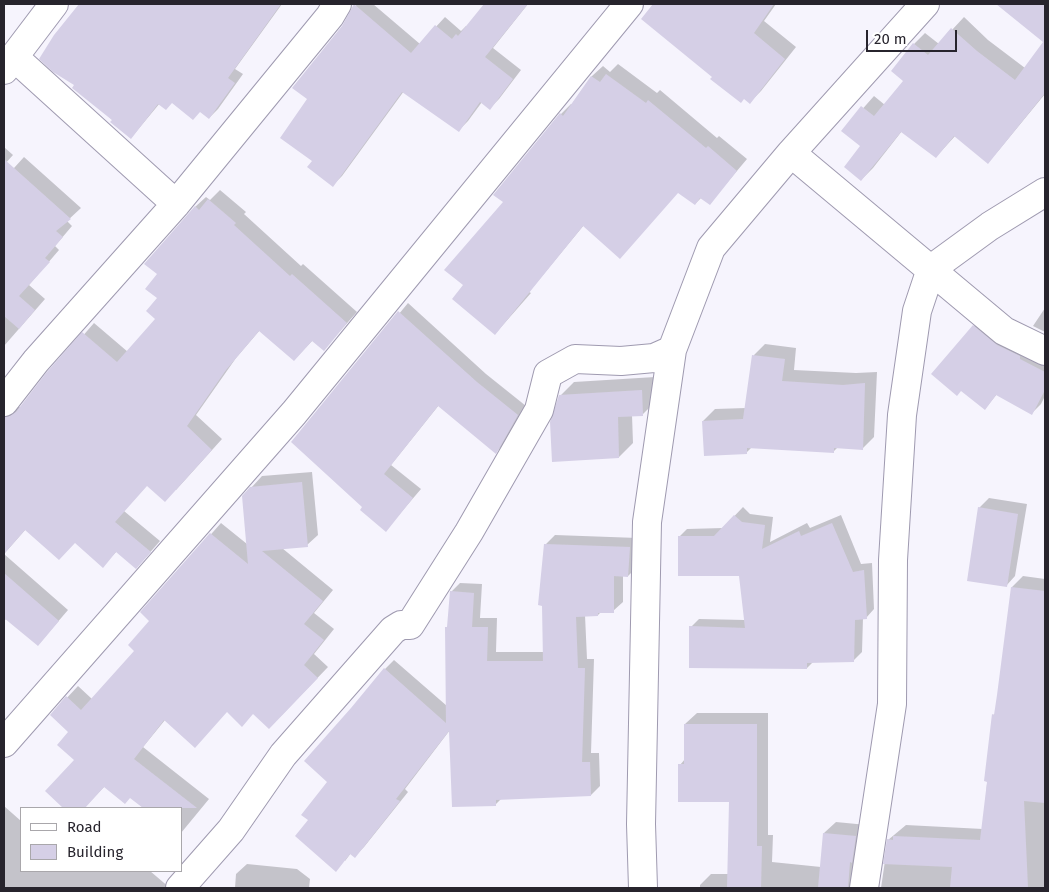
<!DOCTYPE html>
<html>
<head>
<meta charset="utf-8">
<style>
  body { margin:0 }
  #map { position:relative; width:1049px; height:892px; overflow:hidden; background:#f6f4fd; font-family:"Fira Sans",sans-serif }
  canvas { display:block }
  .frame { position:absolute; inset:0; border:5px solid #27242d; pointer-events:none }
  .legend { position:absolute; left:20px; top:807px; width:162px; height:65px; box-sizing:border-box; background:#fff; border:1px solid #a9a7ab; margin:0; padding:6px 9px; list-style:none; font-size:15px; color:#27242d }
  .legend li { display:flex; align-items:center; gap:10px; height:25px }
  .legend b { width:25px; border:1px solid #a9a7ab }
  .scale { position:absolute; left:866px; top:30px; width:91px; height:22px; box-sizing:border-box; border:2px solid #27242d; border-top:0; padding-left:6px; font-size:15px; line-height:18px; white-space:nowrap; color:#27242d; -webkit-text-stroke:4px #fff; paint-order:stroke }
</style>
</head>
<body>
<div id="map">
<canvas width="1049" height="892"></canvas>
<div class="frame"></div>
<ul class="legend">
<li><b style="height:6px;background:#fff"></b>Road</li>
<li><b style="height:14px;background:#d5cfe6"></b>Building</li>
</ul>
<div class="scale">20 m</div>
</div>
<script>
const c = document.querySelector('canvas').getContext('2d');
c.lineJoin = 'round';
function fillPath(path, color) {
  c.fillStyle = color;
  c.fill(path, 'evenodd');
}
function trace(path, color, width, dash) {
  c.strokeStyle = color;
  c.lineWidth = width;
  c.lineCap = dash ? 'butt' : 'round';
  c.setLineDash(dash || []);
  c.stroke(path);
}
fillPath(new Path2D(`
  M86 4H184L191 9 195 4H282L235 69 243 74 218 109 209 118 201 111 173 102 160 103 131 138 76 85 45 63Z
  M357 4H373L420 44 445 17 461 31 466 26 467 27 486 4H528L493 48 521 70 499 99 490 108 482 102 468 121 459 130 404 91 342 176 333 185 313 161 309 98 343 26Z
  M654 4H776L764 21 796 47 761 91 750 102 714 76 643 18Z
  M998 4H1045V94L999 150 988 162 956 135 936 157 902 131 873 168 861 180 862 146 843 131 874 96 885 105 905 81 914 44 925 33 939 44 964 17 988 40 1025 68 1045 42Z
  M618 64 657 93 660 90 717 138 719 136 747 159 710 203 701 198 695 204 678 192 620 257 584 225 529 292 531 293 495 334 464 285 505 202 561 114 571 104H572L592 76 603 66 610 72Z
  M4 147 13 155 4 165Z
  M24 157 81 208 67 221 72 226 55 246 59 250 29 285 45 299 4 346V179Z
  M220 190 246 212 244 214 301 266 303 264 357 312 324 349 313 340 294 360 260 330 236 358 196 415 222 439 176 490 148 484 124 511 160 541 146 557 117 551 103 566 75 542 26 529 4 554 68 610 38 645 7 618 4 621V403L12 407H21L94 323 128 352 157 318 159 274 195 207 206 197 210 200Z
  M408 303 486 374 526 406 504 444 496 452 439 405 391 465 421 489 386 530 364 507 293 442Z
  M1045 308V332L1033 326Z
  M983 317 1045 355V396L1041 404 1032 413 997 394 985 409 974 326Z
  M765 344 796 348 794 370 856 373 877 372 874 437 862 449 838 447 833 452 752 447 746 453 703 421 715 409 746 408 754 355Z
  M655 377 656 401 642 415H632L633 443 619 457 560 396 574 382Z
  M312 472 318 535 307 545 282 548 333 590 314 613 334 629 314 654 328 667 280 717 253 713 227 711 165 720 143 747 209 799 181 833V808H145L131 797 105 786 84 808H65L47 791 75 760 70 732 51 715 78 686 92 699 136 651 151 621 142 612 221 523 247 544 251 488 262 476Z
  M989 498 1027 504 1015 576 1006 586 979 508Z
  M743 507 750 514 773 517 770 542 807 523 810 528 841 515 861 564 872 563 874 609 866 618H863L862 652 854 660 813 662 807 668 691 627 699 619 745 620 741 575 679 537 687 529 723 528Z
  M555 535 638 538 637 567 628 576H623V602L613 611 601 612 598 615H585L587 659H594L591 753H599L600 786 591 795 502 798 495 805 450 730 405 789 408 792 364 847 355 856 351 853 345 861 310 820 385 669 394 660 447 706V627L448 626 451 592 460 583 482 584 480 618H497L496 652H544L545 545Z
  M1023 576 1045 579V888H881L888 840 906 825 983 829 993 715 996 713 1012 587Z
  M697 713H768V835H773L772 862 821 867 824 833 836 822 867 825 865 888H700V885L711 874H728L731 801 680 765 685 759V724Z
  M4 806 21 821V871H150L170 888H4Z
  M247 864 297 869 310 879 309 888H235L236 874Z`), '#0003');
fillPath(new Path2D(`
  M79 4H281L228 78 235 83 209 119 200 112 193 120 172 103 166 110 158 104 131 139 110 122 112 120 72 88 74 85 53 72 39 59 54 35Z
  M354 4 411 53 435 25 452 39 456 34 458 36 484 4H528L485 57 513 79 490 110 480 102 459 132 402 92 333 187 307 167 312 161 280 138 307 99 292 88 342 26Z
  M653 4H774L754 33 785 59 750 104 744 99 741 103 710 79 712 77 641 19Z
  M996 4H1045V93L988 164 954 136 936 158 901 132 861 181 844 167 860 146 841 131 861 106 874 116 903 81 891 71 913 43 928 55 951 28 977 51 1015 80 1043 42Z
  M606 74 646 103 648 100 706 148 708 146 737 171 710 205 700 198 695 205 678 193 620 259 583 226 495 335 452 299 463 285 444 270 503 202 493 195 560 113 563 116 591 76 600 82Z
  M4 159 71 219 56 231 63 237 45 258 50 262 19 296 35 310 19 329 4 316Z
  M208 199 236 223 234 225 290 276 292 274 347 323 324 351 312 341 294 361 259 331 226 370 187 426 212 450 165 502 147 486 115 522 151 552 136 569 116 552 103 568 75 543 59 560 25 530 4 554V417L10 416 16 412 46 373 82 332 117 362 155 319 146 311 157 298 145 289 157 274 144 264 195 206 199 210Z
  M398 311 477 382 518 415 496 454 438 406 384 474 413 498 386 532 360 510 362 507 291 442Z
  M973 325 997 345 1020 356V359L1045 372V390L1032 415 996 395 985 410 961 391 957 396 931 374Z
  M752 355 785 359 782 381 843 385 865 383 863 450 834 448V453L747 448V454L704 456 702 421 743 419Z
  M642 390 643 416 618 417 619 458 552 462 550 422 559 395Z
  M302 482 308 547 262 551 323 601 304 624 324 640 304 665 318 678 269 729 253 714 242 727 227 712 195 748 164 720 134 759 197 808H143L130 798 125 804 104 787 85 808H63L45 791 74 760 57 745 68 732 50 715 66 696 81 710 134 651 128 645 149 621 140 612 210 533 248 564 242 496 250 487Z
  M978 507 1018 514 1007 587 967 581Z
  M734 515 742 522 765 525 762 549 799 531 801 536 832 523 853 572 864 570 867 619 855 620 854 662 807 663V669L689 668V626L745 628 739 576H678V536H714Z
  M544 544 630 547 628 577 614 576V613H598V616L576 617 578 668H585L582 762H590L591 796 496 800V806L452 807 449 731 396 799 400 801 355 858 350 854 336 872 295 836 308 820 301 815 327 782 304 761 351 708 384 668 446 723 445 627H447L450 591 474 593 472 627H488L487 661H543L542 606 538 605Z
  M4 573 59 621 38 646 4 618Z
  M1011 587 1045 591V803L1024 801 1028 888H950L952 867 883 864 887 839 893 840V836L980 840 987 782 984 781 992 714 994 715 997 695Z
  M684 724H757V846H762L761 888H727L729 802H678V764H684Z
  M823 833 856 836 852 863 850 862 848 888H818Z`), '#d5cfe6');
const minor = new Path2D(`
  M14 57 176 204
  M4 70 54 4
  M791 153 1004 331 1045 351
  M4 402 36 361 176 204 330 16 337 4
  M4 743 294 413 629 4
  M180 888 231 830 283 755 393 630 401 625H410L469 532 539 410 548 374 575 359 621 361 654 358 672 350
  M643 888 641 824 647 522 672 350 711 248 791 153 925 4
  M864 888 892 704 893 560 902 415 917 311 931 269 990 226 1045 192`);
trace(minor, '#9f9ab0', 30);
trace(minor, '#fff', 28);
</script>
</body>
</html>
